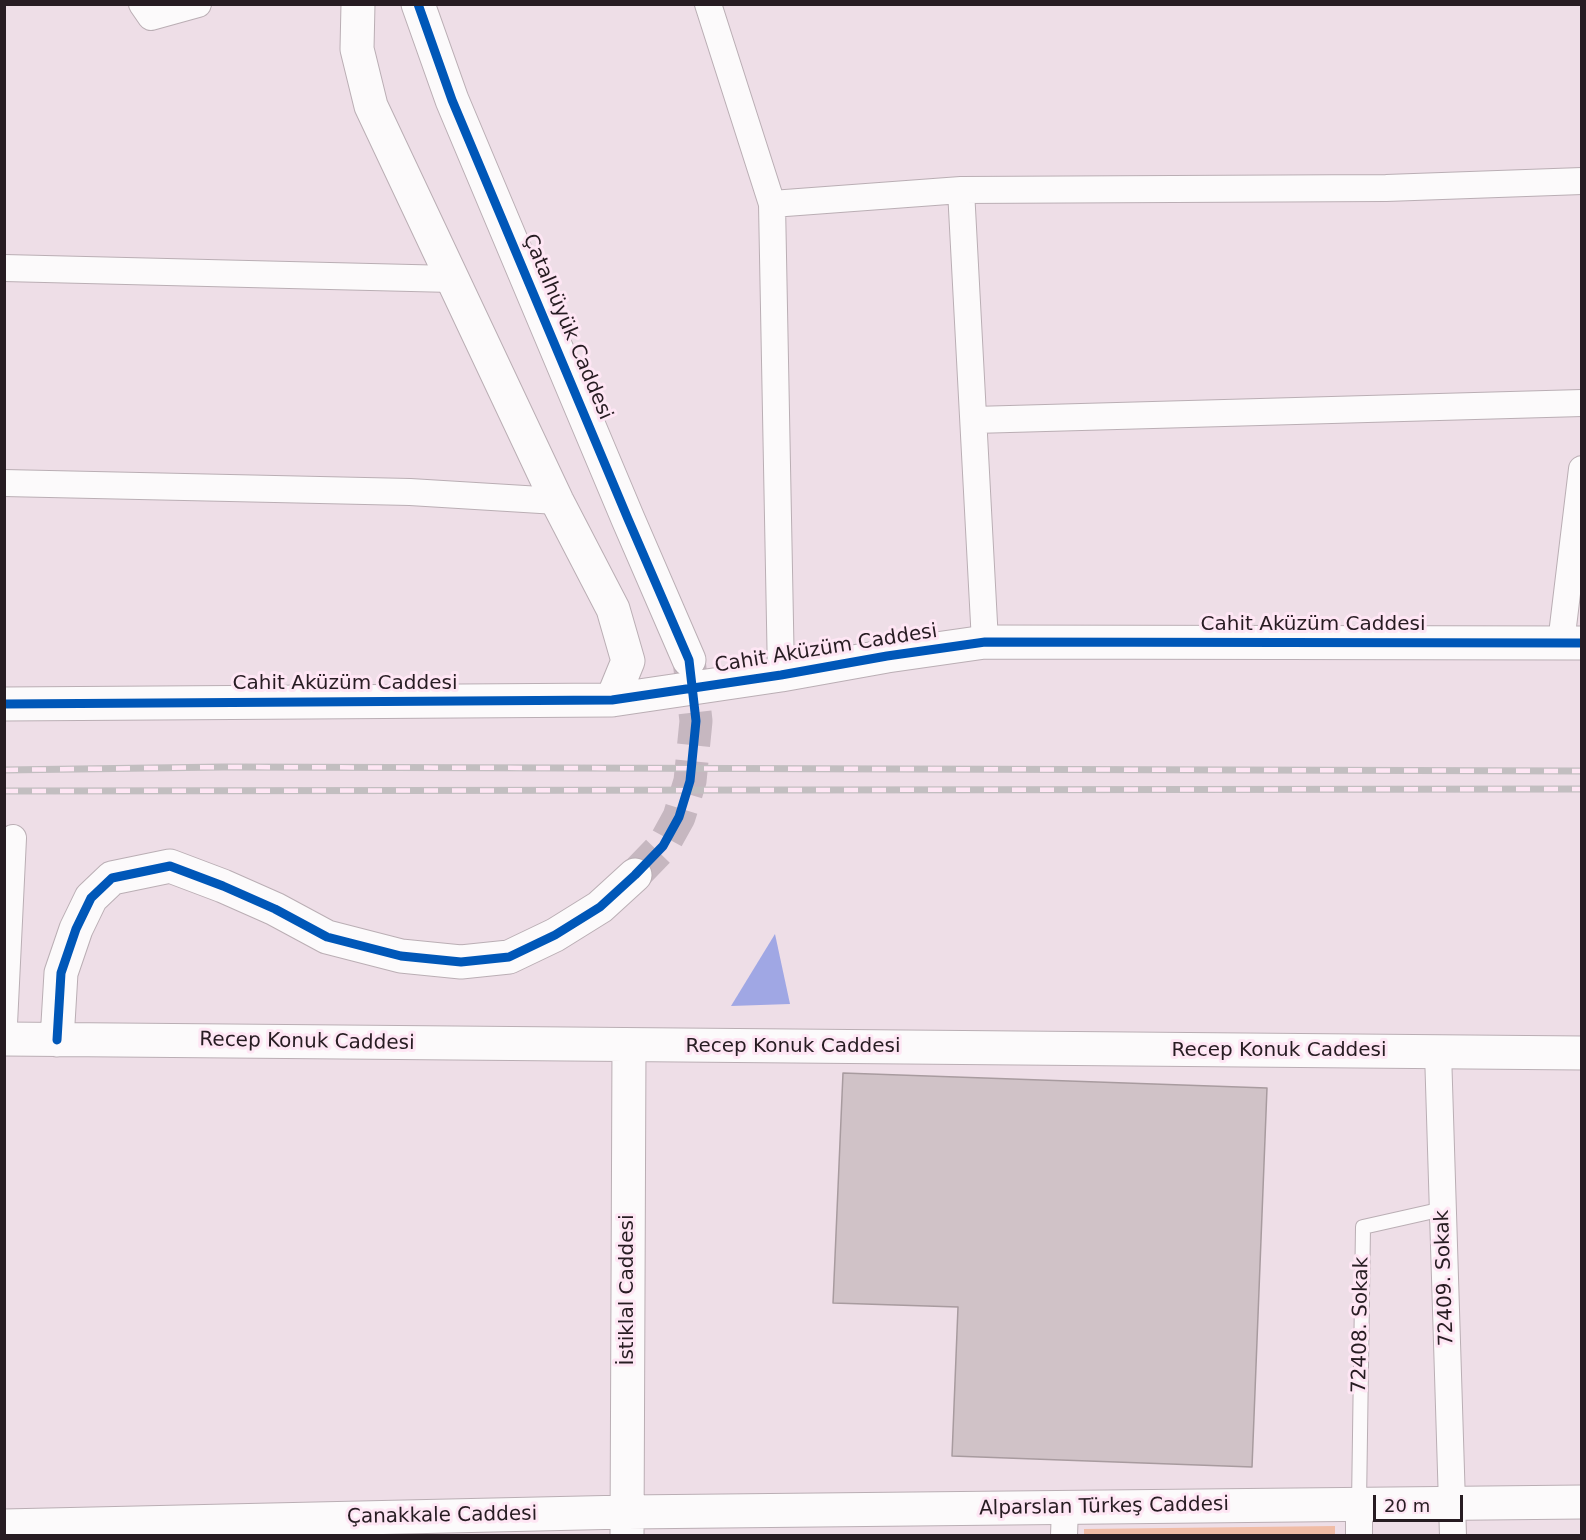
<!DOCTYPE html>
<html>
<head>
<meta charset="utf-8">
<style>
  body { margin:0 }
  #map { position:relative; width:1586px; height:1540px; overflow:hidden; background:#eedee7; font-family:"DejaVu Sans",sans-serif }
  canvas { display:block }
  .frame { position:absolute; inset:0; border:6px solid #271c22; pointer-events:none }
  .scale { position:absolute; left:1373px; top:1495px; width:90px; height:27px; box-sizing:border-box; border:3px solid #271c22; border-top:0; padding-left:8px; font-size:18px; line-height:21px; white-space:nowrap; color:#271c22; -webkit-text-stroke:4px #fee6f4; paint-order:stroke }
</style>
</head>
<body>
<div id="map">
<canvas width="1586" height="1540"></canvas>
<div class="frame"></div>
<div class="scale">20 m</div>
</div>
<script>
const c = document.querySelector('canvas').getContext('2d');
c.lineJoin = 'round';
function fillPath(path, color) {
  c.fillStyle = color;
  c.fill(path, 'evenodd');
}
function trace(path, color, width, dash) {
  c.strokeStyle = color;
  c.lineWidth = width;
  c.lineCap = dash ? 'butt' : 'round';
  c.setLineDash(dash || []);
  c.stroke(path);
}
function drawText(font, color, halo, rows, align = 'center') {
  c.font = font + ' "DejaVu Sans",sans-serif';
  c.lineWidth = 6;
  c.setLineDash([]);
  c.textBaseline = 'middle';
  c.strokeStyle = halo;
  c.fillStyle = color;
  for (const [text, x, y, turn = 0] of rows) {
    c.save();
    c.translate(x, y);
    c.rotate((+turn || 0) * Math.PI / 180);
    c.textAlign = isNaN(turn) ? turn : align;
    if (halo) c.strokeText(text, 0, 0);
    c.fillText(text, 0, 0);
    c.restore();
  }
}
fillPath(new Path2D(`
  M1335 1526V1536L1084 1535V1529Z`), '#f0bca6');
fillPath(new Path2D(`
  M775 934 790 1004 731 1006Z`), '#a0a7e4');
const building = new Path2D(`
  M843 1073 1267 1088 1252 1467 952 1456 958 1307 833 1303Z`);
fillPath(building, '#d0c2c7');
trace(building, '#a89b9f', 1.5);
trace(new Path2D(`
  M635 875 663 846 679 817 690 781 696 721 689 660`), '#c6b7c0', 33, [33, 16]);
const lane = new Path2D(`
  M1359 1504 1363 1227 1443 1209`);
const street = new Path2D(`
  M142 4 151 17 198 4
  M708 4 772 204 781 675
  M961 190 985 642
  M772 204 961 190 1386 188 1582 181
  M4 268 452 279
  M974 420 1582 403
  M4 483 410 492 557 501
  M1561 643 1582 469
  M4 1024 13 838
  M1438 1052 1453 1536
  M1359 1504V1536
  M1064 1536 1065 1507`);
const secondary = new Path2D(`
  M358 4 357 49 371 106 557 501 613 609 628 661 612 700
  M418 4 452 100 628 519 689 660
  M4 704 612 700 781 675 887 656 985 642 1582 643
  M4 1039 1582 1053
  M57 1040 61 973 76 929 91 898 112 878 170 866 223 886 275 909 327 937 401 956 461 962 509 957 555 935 600 907 635 875
  M4 1526 627 1512 1582 1502
  M627 1536 629 1045`);
trace(lane, '#baaeb4', 16);
trace(street, '#baaeb4', 28);
trace(secondary, '#baaeb4', 35);
trace(lane, '#fcfafb', 14);
trace(street, '#fcfafb', 26);
trace(secondary, '#fcfafb', 33);
const rail = new Path2D(`
  M4 770 224 767 1582 771
  M4 791 1582 789`);
trace(rail, '#c2bec0', 7);
trace(rail, '#fee6f4', 4.5, [14]);
trace(new Path2D(`
  M4 704 612 700 781 675 887 656 985 642 1582 643
  M57 1040 61 973 76 929 91 898 112 878 170 866 223 886 275 909 327 937 401 956 461 962 509 957 555 935 600 907 635 875 663 846 679 817 690 781 696 721 689 660 628 519 452 100 418 4`), '#0057b8', 9);
drawText('20px', '#271c22', '#fee6f4', [
  ["Çatalhüyük Caddesi",567,327,67],
  ["Cahit Aküzüm Caddesi",1313,625],
  ["Cahit Aküzüm Caddesi",826,649,-9],
  ["Cahit Aküzüm Caddesi",345,684],
  ["Recep Konuk Caddesi",307,1042,1],
  ["Recep Konuk Caddesi",793,1047],
  ["Recep Konuk Caddesi",1279,1051],
  ["72409. Sokak",1445,1278,-92],
  ["İstiklal Caddesi",628,1290,-90],
  ["72408. Sokak",1361,1325,-89],
  ["Alparslan Türkeş Caddesi",1104,1507,-1],
  ["Çanakkale Caddesi",442,1516,-1]
]);
</script>
</body>
</html>
